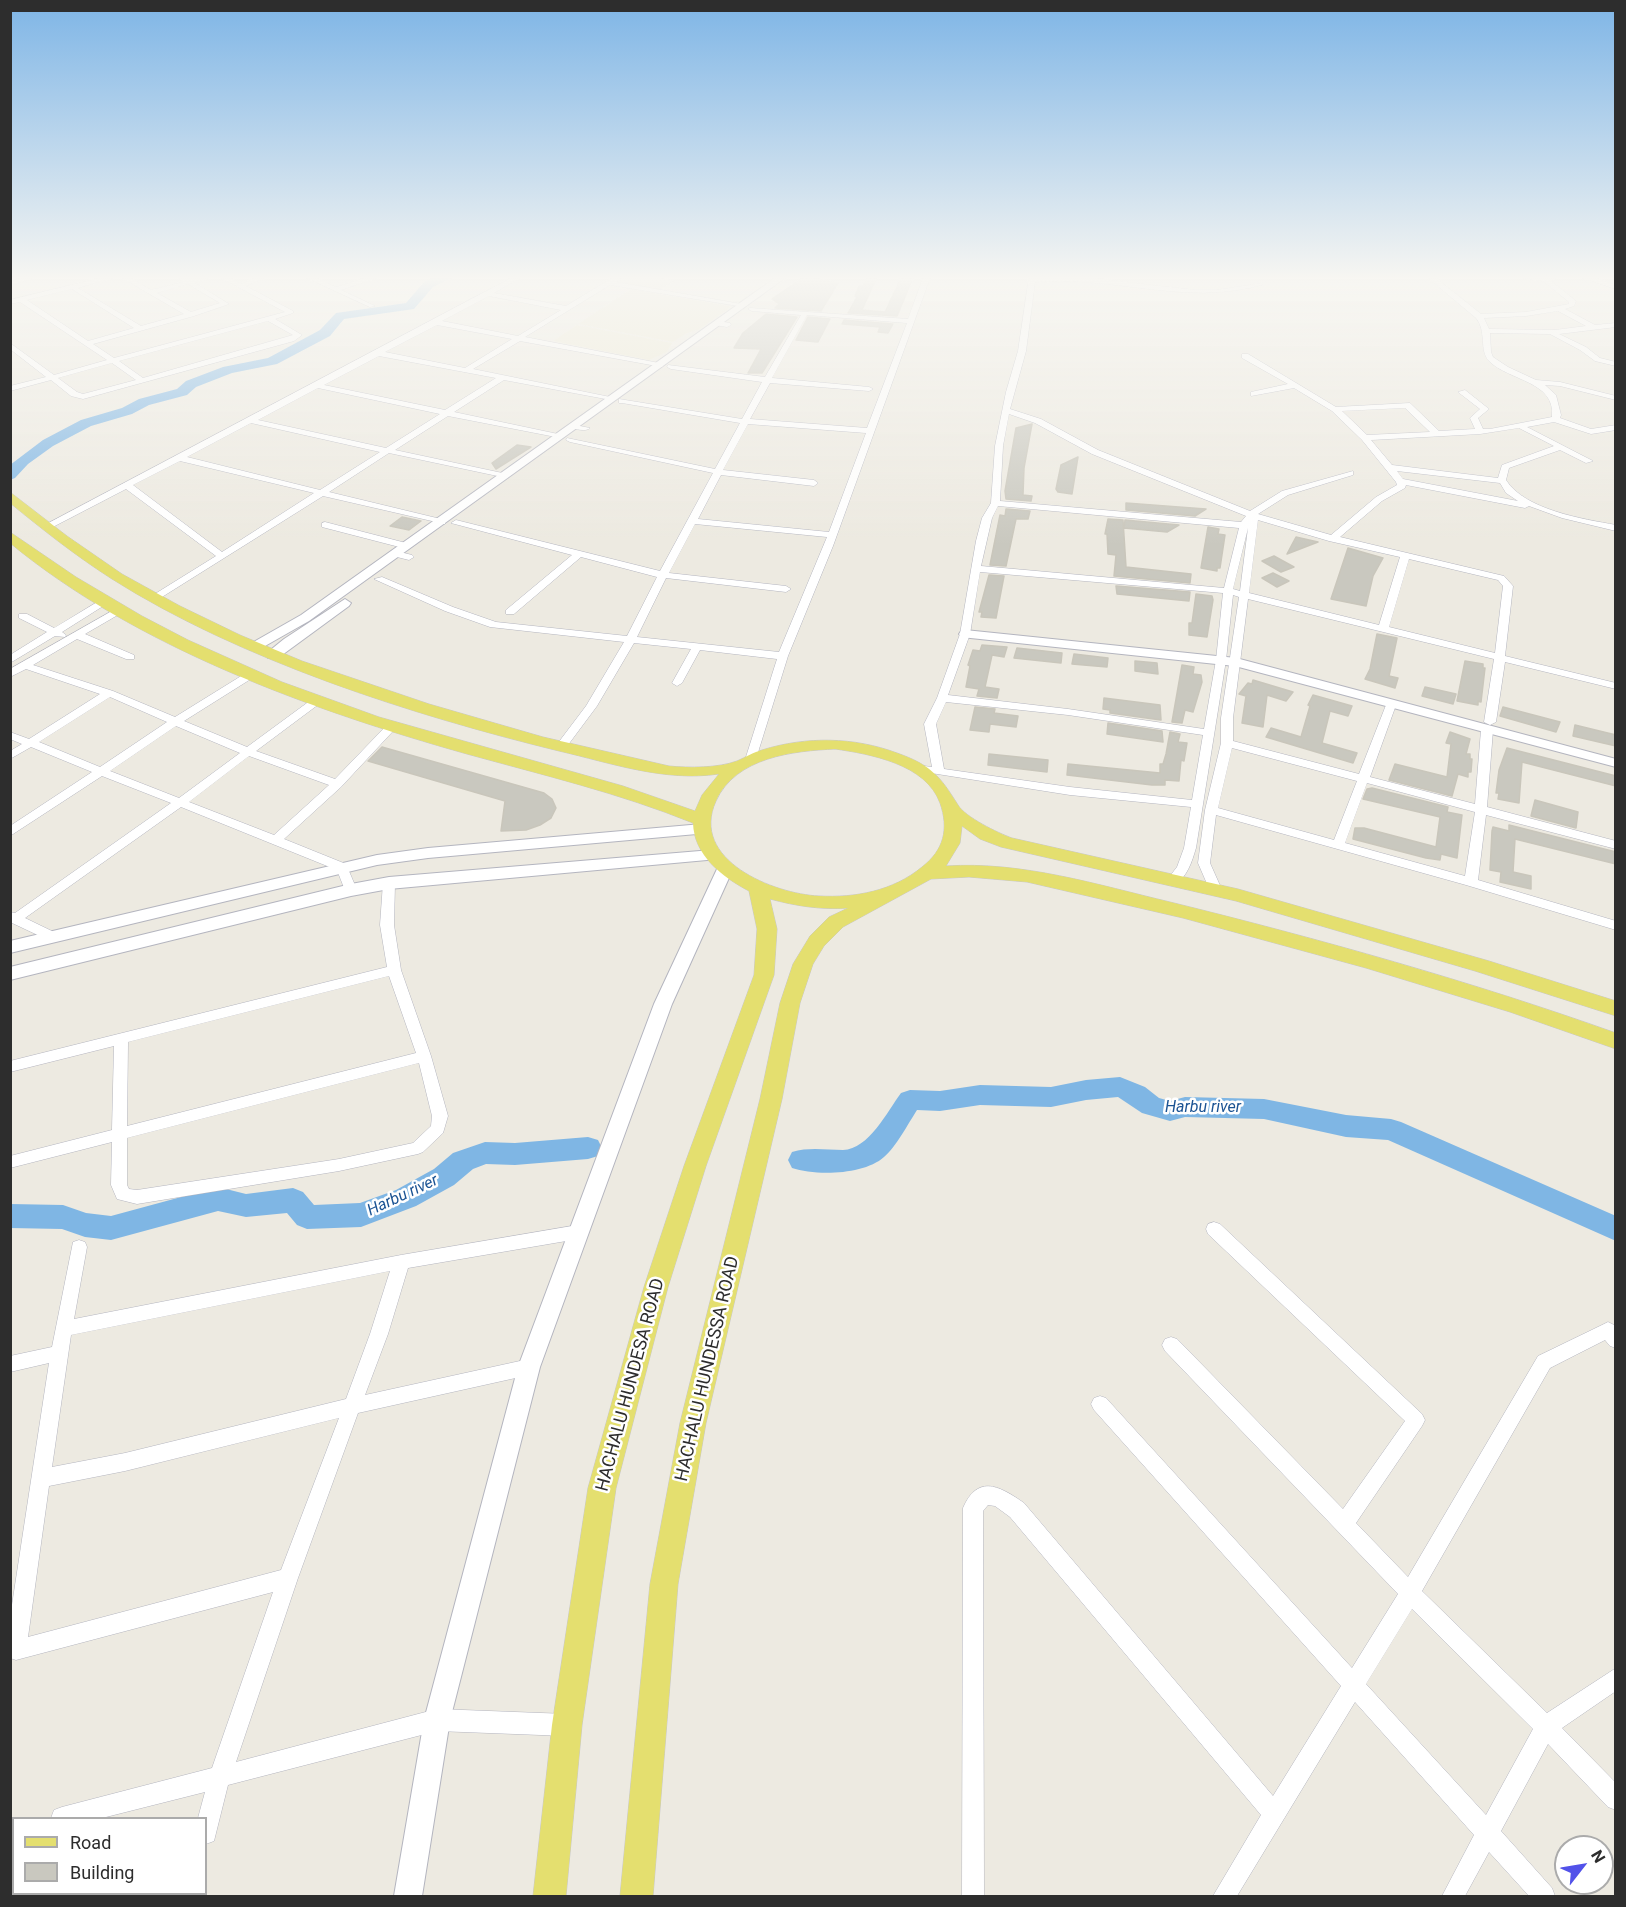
<!DOCTYPE html>
<html>
<head>
<meta charset="utf-8">
<style>
  body { margin:0 }
  #map { position:relative; width:1626px; height:1907px; overflow:hidden; background:#edeae1; font-family:Roboto,sans-serif }
  canvas { display:block }
  .frame { position:absolute; inset:0; border:12px solid #2d2d2d; pointer-events:none }
  .legend { position:absolute; left:12px; top:1817px; width:195px; height:78px; box-sizing:border-box; background:#fff; border:2px solid #ababab; margin:0; padding:8px 10px; list-style:none; font-size:18px; color:#2d2d2d }
  .legend li { display:flex; align-items:center; gap:12px; height:30px }
  .legend b { width:30px; border:2px solid #ababab }
  .north { position:absolute; left:1554px; top:1835px; width:60px; height:60px; box-sizing:border-box; background:#fff; border:2px solid #ababab; border-radius:50%; rotate:59deg; font-size:16px; font-weight:700; line-height:24px; text-align:center; color:#2d2d2d }
  .north::after { content:''; display:block; margin:auto; width:21px; height:27px; background:#5252e9; clip-path:polygon(50% 0,100% 100%,50% 72%,0 100%) }
</style>
</head>
<body>
<div id="map">
<canvas width="1626" height="1907"></canvas>
<div class="frame"></div>
<ul class="legend">
<li><b style="height:8px;background:#e4df6f"></b>Road</li>
<li><b style="height:16px;background:#c9c8bf"></b>Building</li>
</ul>
<div class="north">N</div>
</div>
<script>
const c = document.querySelector('canvas').getContext('2d');
c.lineJoin = 'round';
function fillPath(path, color) {
  c.fillStyle = color;
  c.fill(path, 'evenodd');
}
function trace(path, color, width, dash) {
  c.strokeStyle = color;
  c.lineWidth = width;
  c.lineCap = dash ? 'butt' : 'round';
  c.setLineDash(dash || []);
  c.stroke(path);
}
function drawText(font, color, halo, rows, align = 'center') {
  c.font = font + ' Roboto,sans-serif';
  c.lineWidth = 5;
  c.setLineDash([]);
  c.textBaseline = 'middle';
  c.strokeStyle = halo;
  c.fillStyle = color;
  for (const [text, x, y, turn = 0] of rows) {
    c.save();
    c.translate(x, y);
    c.rotate((+turn || 0) * Math.PI / 180);
    c.textAlign = isNaN(turn) ? turn : align;
    if (halo) c.strokeText(text, 0, 0);
    c.fillText(text, 0, 0);
    c.restore();
  }
}
fillPath(new Path2D(`
  M622 278H660L674 281 659 290 616 282Z
  M631 289 729 306 731 307 700 329 687 333 673 342 578 324Z
  M577 325 672 343 667 352 649 360 553 341Z`), '#ede9d3');
fillPath(new Path2D(`
  M433 278H452L433 287 414 309 344 319 330 336 277 364 232 373 196 387 187 395 149 405 132 414 91 426 53 446 28 464 15 478 10 480V465L43 440 81 420 122 408 139 399 177 389 186 381 223 367 268 358 320 330 336 313 406 303 425 281Z
  M1120 1077 1145 1087 1159 1098 1170 1101 1185 1097 1264 1099 1346 1115 1391 1119 1401 1122 1616 1216V1241L1388 1140 1346 1137 1264 1119 1185 1117 1170 1121 1142 1113 1118 1097 1086 1100 1051 1107 980 1105 940 1111 917 1110C908 1124 896 1147 884 1157 864 1175 816 1176 792 1168L788 1160 792 1152C809 1147 826 1150 843 1150 869 1149 887 1112 901 1093L910 1090 940 1091 980 1085 1051 1087 1086 1080Z
  M588 1137 598 1140 602 1148 598 1156 588 1159 515 1165 486 1164 473 1169 454 1185 416 1206 361 1227 307 1229 297 1225 287 1213 246 1217 218 1211 111 1240 85 1237 62 1229 10 1228V1204L63 1205 86 1213 111 1216 218 1187 246 1194 293 1188 303 1192 314 1205 360 1203 396 1190 434 1169 453 1153 485 1142 515 1143Z`), '#7fb6e4');
const building = new Path2D(`
  M810 278 838 283 821 311 775 308 779 304 772 299 801 279Z
  M868 278 876 279 862 310 885 312 901 278H913L897 316 848 313 857 297 855 296 859 286H863Z
  M766 314 797 317 762 373H748L761 349 734 348 743 333Z
  M808 317 830 319 818 342 796 340Z
  M844 320 893 324 888 333 878 332 880 327 842 324Z
  M1032 424 1024 468 1023 495 1032 496 1031 501 1006 499 1005 491 1016 428Z
  M517 445 531 447 496 469 492 463Z
  M1078 457 1072 494 1058 492 1056 489 1061 465Z
  M1126 503 1206 509 1195 516 1126 510Z
  M1006 509 1030 511 1028 519H1016L1006 566 990 565 1000 515 1005 516Z
  M402 517 421 521 409 530 390 526Z
  M1108 519 1123 520 1126 567 1191 574 1190 583 1114 576 1116 555 1108 554 1107 534H1105Z
  M1125 520 1179 525 1167 532 1124 528Z
  M1208 527 1219 529 1218 534 1225 535 1220 568H1217V571L1201 568Z
  M1296 537 1318 542 1287 554Z
  M1348 548 1383 558 1373 576 1366 606 1331 599Z
  M1274 556 1294 567 1281 572 1262 561Z
  M1273 573 1289 581 1277 587 1262 578Z
  M989 575 1004 576 996 618 981 617 982 612H979Z
  M1116 586 1190 592 1189 601 1117 594Z
  M1196 594 1212 596 1213 600 1207 637 1189 635V623H1192Z
  M1377 634 1397 638 1389 676 1398 678 1395 688 1365 679 1370 669Z
  M982 645 1007 647 1004 657 992 655 985 687 999 689 997 698 977 696 979 689 966 687 970 666 968 665 973 650 980 651Z
  M1017 648 1062 653 1061 663 1014 658Z
  M1074 654 1108 658 1107 667 1072 664Z
  M1135 661 1157 663 1158 674 1135 671Z
  M1465 661 1483 664V668H1485L1481 702 1478 701V705L1457 701Z
  M1182 665 1194 667 1193 674 1201 675 1202 682 1193 712 1185 710 1182 723 1172 722Z
  M1253 680 1293 692 1286 701 1267 695 1263 727 1242 723 1246 696 1239 694 1248 683 1252 684Z
  M1425 687 1456 694 1453 704 1422 696Z
  M1313 695 1352 706 1348 716 1330 711 1322 743 1357 753 1353 763 1266 737 1271 728 1301 737 1310 706 1308 705Z
  M1104 698 1160 705 1161 720 1110 713V710L1103 709Z
  M975 707 995 709 994 713 1018 716 1016 727 990 724 989 732 970 730Z
  M1503 707 1560 722 1556 732 1500 716Z
  M1108 723 1162 731 1163 742 1107 734Z
  M1575 725 1616 735V746L1573 736Z
  M1170 732 1180 734 1178 742 1187 743 1184 761 1181 760 1179 781 1165 780V785H1152L1067 775 1068 764 1160 773V764H1163L1166 754Z
  M1450 732 1470 739 1466 754H1470V759H1472L1471 772H1468V777L1458 774 1452 796 1389 780 1395 764 1447 777 1451 744 1446 743Z
  M382 747 544 793 552 799 556 808 551 818 540 825 526 830 501 831 505 801 368 761Z
  M1507 748 1616 776V786L1522 762 1519 803 1498 799 1499 793H1496L1499 770Z
  M989 754 1048 760 1047 772 988 765Z
  M1372 788 1448 807 1447 812 1462 815 1457 858 1441 854 1440 860 1426 858 1353 839 1355 828H1364L1436 847 1440 817 1363 799 1367 789Z
  M1535 800 1578 812 1576 828 1531 816Z
  M1509 825 1616 852V864L1515 839 1513 872 1531 876V889L1500 882 1501 872 1490 870 1492 831 1493 827 1509 831Z`);
fillPath(building, '#c9c8bf');
trace(building, '#c9c6bb', 1.5);
const minor = new Path2D(`
  M21 278H32L10 286V282Z
  M100 278H113L78 288 141 326 184 314 122 278H131L151 290 183 282 179 278H208L195 283 229 304 194 316 93 344 114 358 285 312 221 278H230L241 284 255 278H265L246 286 293 311V313L275 319 302 335 294 341 83 399 71 396 51 380 10 391V386L46 377 10 349V343L54 375 107 360 20 302 10 304V300ZM188 284 220 303 191 312 157 293ZM72 289 134 328 88 341 27 300ZM268 321 293 335 143 378 119 361ZM112 363 136 380 83 394 77 392 58 378Z
  M307 278H316L336 287 365 278H377L341 290 375 306 370 307Z
  M511 278H520L494 293 566 306 612 278H620L616 282 747 305 744 307 610 285 525 337 659 363 663 365 662 367 520 341 473 369 615 398 611 400 504 380 454 412 558 434 562 436 561 438 448 416 395 450 507 474V478L389 453 329 492 445 520V524L323 496 154 602 149 599 150 597 216 556 126 489 49 529 41 527ZM489 296 561 310 518 336 442 321ZM437 325 512 339 465 368 385 352ZM379 356 496 378 445 410 324 385ZM318 388 440 414 386 448 258 420ZM251 423 380 452 320 490 187 457ZM180 461 314 493 222 552 133 485Z
  M923 278H930L833 546 788 656 755 762H747L745 760 777 659 700 650 682 683 677 686 672 683 691 649 634 643 597 706 565 749 561 750 555 747 586 706 624 642 490 627 445 611 374 579 382 577 453 607 496 622 627 636 657 577 581 557 514 614H506V610L572 555 451 523 456 520 660 571 713 473 570 442 566 440 567 438 715 469 740 423 622 403H619V399L742 419 762 382 671 369 667 367 668 365 765 377 801 315 752 311 748 309 750 308 908 319ZM807 315 907 323 867 428 750 419 770 383 869 391 873 389 869 387 772 378ZM748 424 866 433 829 532 698 519 721 475 814 486 818 483 814 480 723 470ZM695 524 827 537 779 652 637 637 666 578 786 592 791 589 786 586 669 573Z
  M1029 278H1091L1195 290H1217L1262 283V285C1197 302 1147 286 1082 282 1066 280 1050 282 1035 282L1026 351 1010 409 1041 419 1098 450 1250 511 1282 491 1353 471V475L1288 495 1258 514 1331 535 1376 497 1397 485 1396 482 1362 440 1332 411 1294 388 1251 396V392L1288 384 1242 358V354H1248L1336 407 1410 403 1439 431 1475 429 1470 418 1480 409 1458 392 1465 390 1489 409 1478 418 1483 429H1490L1552 417C1556 381 1509 381 1489 361 1479 351 1487 331 1476 318L1428 278H1436L1481 314 1526 312 1569 304V302L1543 281 1523 278H1556L1551 281 1576 301 1574 306 1565 309 1595 325 1616 323V327L1559 334 1586 347 1600 358 1616 362V366L1595 361 1580 350 1550 334 1490 333 1491 352 1493 357 1508 367 1536 380 1560 382 1616 396V400L1560 386 1545 385 1556 395 1561 415 1560 418 1591 429 1616 425V430L1591 434 1554 422 1527 427 1593 461 1586 463 1560 450 1509 468 1506 480C1525 510 1583 519 1616 525V531L1562 518 1529 506 1525 508 1406 485 1405 488 1382 501 1340 537 1504 576 1513 586 1505 656 1616 683V689L1505 662 1496 722 1490 725 1484 722 1494 659 1248 599 1233 718V741L1359 774 1386 705 1391 702 1395 703 1396 705 1370 777 1475 804 1481 730 1483 728H1491L1493 730 1487 807 1616 841V849L1486 815 1478 880 1616 921V930L1466 885 1216 815 1210 863 1222 890 1216 894 1211 893 1198 863 1205 810 1221 743V718L1239 597 1233 595 1226 660 1196 848C1192 861 1187 880 1172 885L1166 881 1177 867 1184 848 1191 807 1070 795 912 770 910 768 916 765 932 767 924 724 937 698 960 634 976 541 982 518 991 503 995 446 1006 392 1018 351ZM1558 311 1586 326 1555 330 1489 329 1484 318 1526 316ZM1405 408 1430 432 1367 435 1342 411ZM1009 414 1035 423 1092 454 1246 516 1241 522 1000 501 1003 446ZM1519 428 1554 446 1502 465 1498 478 1392 465 1371 440 1480 434ZM1397 471 1500 483 1506 493 1518 501 1403 479ZM998 506 1239 528 1224 588 981 566 992 518ZM1258 520 1329 541 1400 557 1379 625 1249 593ZM1248 528 1240 591 1233 589ZM1409 559 1498 580 1503 586 1495 653 1389 627ZM980 572 1223 593 1216 660 1204 729 1068 709 948 695 970 634ZM946 702 1068 715 1203 735 1192 800 1070 787 944 769 936 724ZM1232 748 1357 781 1334 840 1218 808ZM1367 783 1475 812 1465 876 1345 843Z
  M1583 278H1595L1616 285V289Z
  M718 321 730 323 731 325 727 327 715 325 714 323Z
  M570 424 590 428C586 432 576 429 570 428Z
  M325 522 410 544 412 546 407 549 322 527V523Z
  M396 551 412 555 414 557 409 560 393 556 391 554Z
  M104 598 108 599V603L62 632 66 635 65 637 55 636 10 663V655L47 632 19 618V614H27L54 628Z
  M119 607 123 608V612L85 634 134 655V659H126L77 639 33 665 113 691 175 717 246 673H254V677L184 721 247 747 311 700H319V704L256 751 335 779 387 725H395V729L341 787 284 839 346 864 357 890 356 893H346L337 870 181 807 25 918 56 933 58 936 56 939H46L10 922V912L15 913 171 803 102 776 10 836V826L92 772 31 747 10 759V751L22 744 10 739V732L29 739 100 694 26 669 10 677V669ZM110 697 167 722 100 767 39 742ZM176 726 240 753 179 798 110 771ZM249 756 329 785 274 835 189 802Z
  M389 879 395 883 394 925 401 970 431 1056 448 1116 443 1133 423 1152 418 1154 339 1171 137 1204 117 1199 111 1185 112 1142 10 1168V1156L112 1130 114 1046 10 1072V1061L387 967 380 925 383 883ZM389 976 416 1053 127 1126 128 1042ZM419 1063 432 1116 431 1126 413 1143 339 1159 137 1190 129 1189 127 1185V1138Z
  M1214 1222 1220 1224 1422 1414 1425 1420 1422 1426 1356 1523 1408 1577 1538 1356 1602 1325 1608 1322 1616 1326V1348L1610 1346 1605 1340 1550 1368 1422 1591 1547 1713 1616 1668V1691L1562 1728 1616 1783V1810L1608 1807 1548 1744 1501 1831 1552 1888 1555 1896H1529L1489 1852 1465 1896H1442L1474 1835 1355 1702 1237 1896H1213L1261 1815 1010 1517 995 1506 988 1505 983 1511 984 1896H962L963 1508C978 1473 1001 1487 1024 1503L1273 1796 1341 1686 1094 1410 1091 1404 1094 1398 1100 1396 1106 1398 1352 1668 1398 1594 1165 1351 1162 1345 1165 1339 1171 1337 1177 1339 1343 1509 1405 1421 1208 1234 1206 1229 1208 1224ZM1412 1609 1533 1729 1486 1815 1366 1684Z
  M578 1225 584 1227 586 1232 584 1237 578 1239 408 1268 388 1334 365 1395 529 1359 535 1361 538 1367 535 1373 529 1375 358 1413 298 1578 236 1762 437 1709 567 1714 575 1717 578 1725 575 1733 567 1736 437 1731 228 1785 214 1841 206 1844V1818H198L205 1792 102 1818H51L54 1810 62 1807 212 1768 273 1592 16 1660 10 1658V1618L49 1363 10 1372V1356L52 1347 73 1242 79 1240 85 1242 87 1247 74 1319 401 1255ZM390 1271 370 1334 346 1399 125 1453 52 1467 71 1335ZM339 1418 281 1570 28 1637 49 1486 125 1471Z
  M13 1820 14 1849 10 1850V1821Z
  M180 1894H202L201 1896H179Z`);
const tertiary = new Path2D(`
  M775 278H785L309 621 258 650H250L248 647 250 644 301 615Z
  M345 599 351 603 349 606 278 658H268L267 655 268 652 284 639Z
  M965 630 1236 658 1616 759V767L1235 666 961 637 959 634 961 631Z
  M725 864 733 869 672 1004 540 1367 450 1720 422 1896H394L424 1720 518 1367 654 1004 717 869Z`);
const secondary = new Path2D(`
  M702 824 708 825 710 829 708 833 428 858 377 865 10 953V941L377 855 428 848Z
  M712 850 718 851 720 855 718 859 389 889 351 896 10 980V967L351 884 389 877Z`);
const primary = new Path2D(`
  M10 492 67 536 122 574 180 606 240 635 302 661 429 704 543 737 669 766C689 768 718 768 737 761 746 757 754 752 762 750 807 736 854 737 897 753 931 765 940 776 958 805 965 817 998 833 1012 838L1238 889 1489 961 1616 1001V1016L1475 971 1236 901 1001 847 980 839 962 826 960 843 946 866C1022 861 1098 885 1170 902 1320 939 1470 981 1616 1033V1049L1510 1012 1366 968 1183 918 1027 882 969 877 931 879 843 927 824 946 813 964 800 1003 782 1099 706 1423 678 1584 653 1896H620L650 1584 680 1423 760 1099 780 1003 793 964 810 936 829 917 848 908C821 910 796 906 770 899L777 929 774 975 706 1166 668 1287 616 1488 582 1725 566 1896H533L552 1725 588 1488 644 1287 684 1166 754 975 757 929 749 891C722 877 694 855 693 823 619 793 543 775 467 754 311 710 136 647 10 543V532L76 577 142 616 188 640 282 682 379 717 623 786 695 811 702 795 719 774C664 782 611 763 559 751 412 715 240 660 112 579 76 556 43 530 10 503ZM835 749C870 754 926 764 940 803 949 829 944 850 922 867 893 891 855 898 819 896 774 894 689 860 716 801 736 757 793 751 835 749Z`);
trace(minor, '#b4b5bf', 1);
trace(tertiary, '#b4b5bf', 2);
trace(secondary, '#b4b5bf', 2);
trace(primary, '#c8c8c8', 1);
fillPath(minor, '#fff');
fillPath(tertiary, '#fff');
fillPath(secondary, '#fff');
fillPath(primary, '#e4df6f');
const sky = c.createLinearGradient(0, 0, 0, 545);
sky.addColorStop(0, '#7eb5e6');
sky.addColorStop(0.51, '#f7f6f2');
sky.addColorStop(1, '#f7f6f200');
c.fillStyle = sky;
c.fillRect(0, 0, 1626, 545);
drawText('italic 16px', '#1b5393', '#fff', [
  ["Harbu river",1203,1108],
  ["Harbu river",403,1196,-25]
]);
drawText('18px', '#2d2d2d', '#fff', [
  ["HACHALU HUNDESSA ROAD",708,1369,-77],
  ["HACHALU HUNDESA ROAD",631,1385,-75]
]);
</script>
</body>
</html>
